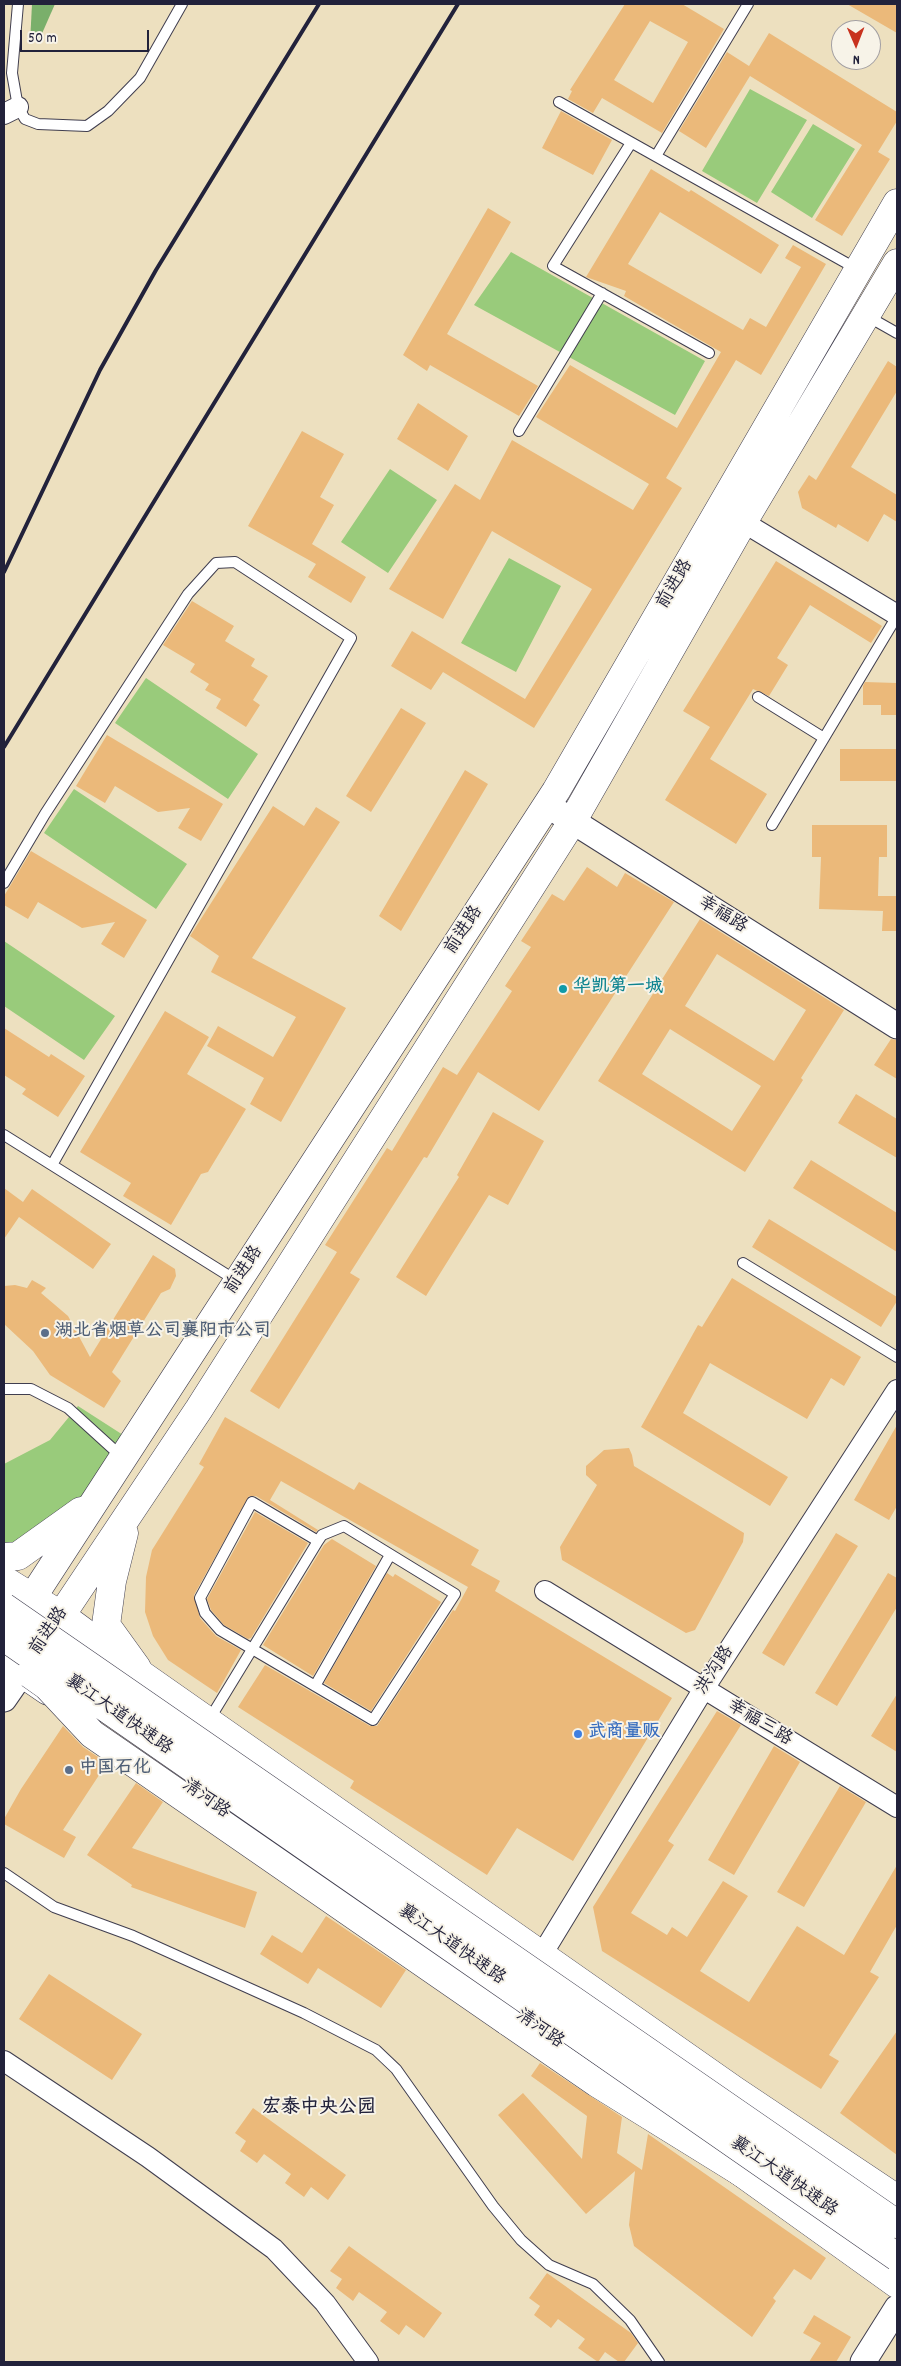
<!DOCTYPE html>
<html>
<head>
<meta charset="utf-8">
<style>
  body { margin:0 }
  #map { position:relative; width:901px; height:2366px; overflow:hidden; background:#ede0bf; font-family:Dekko,sans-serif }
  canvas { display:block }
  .frame { position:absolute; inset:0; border:5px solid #22223b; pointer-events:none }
  .north { position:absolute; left:831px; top:20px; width:50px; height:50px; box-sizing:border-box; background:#f7f3e8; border:1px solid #a29fa3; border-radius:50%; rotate:179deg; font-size:14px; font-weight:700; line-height:20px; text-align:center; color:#22223b }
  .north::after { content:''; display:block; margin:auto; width:18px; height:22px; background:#c8321e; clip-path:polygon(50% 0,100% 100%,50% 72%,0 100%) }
  .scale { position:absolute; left:20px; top:30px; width:129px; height:22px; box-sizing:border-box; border:2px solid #22223b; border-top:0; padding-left:6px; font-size:15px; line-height:18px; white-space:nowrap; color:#22223b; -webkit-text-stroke:4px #f7f3e8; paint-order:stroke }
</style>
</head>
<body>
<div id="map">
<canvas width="901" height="2366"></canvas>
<div class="frame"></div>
<div class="north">N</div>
<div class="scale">50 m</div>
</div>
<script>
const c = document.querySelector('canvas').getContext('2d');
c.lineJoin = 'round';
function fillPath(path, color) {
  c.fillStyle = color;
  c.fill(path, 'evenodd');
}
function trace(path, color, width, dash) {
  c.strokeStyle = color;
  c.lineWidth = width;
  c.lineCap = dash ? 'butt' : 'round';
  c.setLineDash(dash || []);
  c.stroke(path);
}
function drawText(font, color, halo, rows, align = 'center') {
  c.font = font + ' Dekko,"LXGW WenKai TC",sans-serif';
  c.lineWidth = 4;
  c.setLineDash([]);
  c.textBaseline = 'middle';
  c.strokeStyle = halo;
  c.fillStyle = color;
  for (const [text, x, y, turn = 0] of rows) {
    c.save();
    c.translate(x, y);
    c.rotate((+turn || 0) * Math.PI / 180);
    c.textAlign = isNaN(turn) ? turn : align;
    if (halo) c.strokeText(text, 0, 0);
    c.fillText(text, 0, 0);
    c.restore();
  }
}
fillPath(new Path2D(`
  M750 89 807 120 757 203 702 171Z
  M813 124 855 149 812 218 771 192Z
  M511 252 705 361 675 415 474 305Z
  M390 469 437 500 388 573 341 542Z
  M509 558 561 586 516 672 461 643Z
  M146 678 258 754 228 799 115 723Z
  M74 789 187 864 156 909 44 833Z
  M4 941 115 1016 84 1060 4 1006Z
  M78 1406 134 1442 95 1502 4 1557V1464L50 1440Z`), '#99cb7b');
fillPath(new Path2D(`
  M32 4H55L40 38 30 43Z`), '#7aaf6b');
fillPath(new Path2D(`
  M625 4H682L724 29 662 133 602 98 593 113 568 99 572 91 570 90ZM650 21 688 42 653 103 614 80Z
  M847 4H897V33Z
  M769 33 897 112V121L878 152 890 159 842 236 815 220 862 145 750 76 706 148 679 131 727 52 749 66Z
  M561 111 612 140 593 175 542 148Z
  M651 169 689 192 691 190 779 245 761 274 660 212 628 264 743 330 750 318 766 327 801 267 785 258 793 245 826 264 761 375 736 360 666 478 682 488 534 728 443 672 431 690 391 666 412 631 525 699 592 589 492 531 443 619 389 589 455 484 480 500 512 440 633 510 649 484 536 417 570 365 677 428 721 352 624 296 626 291 586 277Z
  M488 208 511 222 447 334 538 386 519 416 430 365 427 371 403 355Z
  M888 361 897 367V391L851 467 897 495V522L884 514 868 542 838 524 836 528 802 508 798 492 809 475 816 480Z
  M418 403 468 436 448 471 397 439Z
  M302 431 344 454 320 497 334 505 312 544 366 577 351 603 308 577 316 564 248 526Z
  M776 561 882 626 871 643 810 605 777 658 788 665 769 696 753 689 710 759 767 794 736 844 665 800 710 727 683 711Z
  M192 601 234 626 225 641 255 659 251 666 268 676 253 700 260 705 246 727 216 708 221 699 205 690 209 684 190 672 195 664 163 645Z
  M865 682 897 683V715H881V705H863V686Z
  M401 708 426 723 371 812 346 796Z
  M107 735 223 804 201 841 178 828 190 808 158 812 115 786 105 803 76 786Z
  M840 749H897V781H840Z
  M465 770 488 784 401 931 379 916Z
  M273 806 304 826 316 807 340 822 252 958 346 1008 281 1122 250 1104 264 1078 207 1046 218 1026 273 1057 296 1017 211 972 219 956 190 936Z
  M812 825H887V857H879L878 896H897V931H882L883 911 819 909 821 857H812Z
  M31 851 147 920 124 958 101 944 115 922 82 928 38 902 28 919 4 905V896Z
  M587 867 617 887 625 873 674 902 539 1111 478 1072 427 1158 424 1157 350 1273 360 1279 279 1409 250 1391 337 1252 325 1245 387 1148 392 1151 443 1067 457 1075 512 991 505 986 531 947 521 941 552 894 564 901Z
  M700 919 844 1010 801 1078 803 1080 745 1172 598 1081ZM717 954 806 1010 774 1061 685 1006ZM670 1029 761 1086 732 1131 642 1074Z
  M165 1011 209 1037 187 1074 246 1109 208 1172 201 1174 171 1225 123 1196 131 1183 80 1152Z
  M4 1028 49 1057 51 1054 85 1076 58 1117 22 1094 26 1089 4 1075Z
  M891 1039 897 1040V1079L874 1065Z
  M856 1094 897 1119V1158L838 1123Z
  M493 1112 544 1141 508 1205 489 1195 426 1296 396 1277 459 1177 457 1175Z
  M811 1160 897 1213V1252L793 1188Z
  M4 1188 23 1202 32 1189 111 1244 93 1269 19 1217 4 1239Z
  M769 1219 897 1297V1301L881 1327 752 1247Z
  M153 1255 175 1269 176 1276 170 1289 161 1293 112 1372 121 1381 104 1408 50 1375 33 1351 4 1324V1286L15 1285 27 1288 32 1280 46 1288 41 1293 68 1316 90 1357Z
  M732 1278 861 1357 844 1386 831 1378 807 1419 710 1363 683 1413 788 1477 770 1506 641 1427 698 1325 702 1327Z
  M225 1417 354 1490 359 1482 479 1550 471 1565 500 1581 495 1591 672 1698 573 1861 517 1828 487 1875 350 1788 354 1781 238 1707 265 1665 370 1726H377L453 1610 455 1611 468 1587 281 1481 270 1500 318 1530 316 1532 256 1496H249L194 1595 200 1618 216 1636 241 1650 217 1693 168 1660 153 1636 145 1612 146 1577 152 1550 204 1467 199 1464Z
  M897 1425V1506L889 1520 854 1500Z
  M629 1448 632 1455 634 1466 744 1533 743 1542 695 1630 686 1633 562 1560 560 1547 597 1485 586 1475V1466L604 1450Z
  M255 1512 308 1543 251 1638 248 1639 224 1625 211 1610 207 1599Z
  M836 1533 858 1546 784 1666 762 1653Z
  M332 1539 376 1566 313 1676 263 1645 324 1545Z
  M387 1573 393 1577 395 1574 441 1602 371 1711 324 1683Z
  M888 1573 897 1578V1607L837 1706 815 1693Z
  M897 1694V1752L871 1736Z
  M717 1711 741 1725 668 1841 674 1845 631 1913 667 1935 672 1927 687 1937 723 1881 748 1896 700 1971 749 2002 797 1926 844 1955 897 1865V1925L870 1972 879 1977 829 2055 839 2061 821 2089 602 1951 593 1907Z
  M63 1726 83 1747 107 1763 63 1830 76 1837 64 1858 4 1824V1819L21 1789Z
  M774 1746 800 1762 734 1875 708 1860Z
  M136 1783 163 1802 132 1848 257 1892 245 1928 131 1887 132 1885 87 1855Z
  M840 1786 866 1802 804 1907 777 1892Z
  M326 1916 406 1970 381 2008 318 1968 308 1984 260 1954 272 1935 302 1953Z
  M49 1974 142 2034 112 2080 19 2019Z
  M897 2031V2155L840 2113Z
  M540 2063 622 2117 617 2153 642 2170 648 2134 826 2258 811 2280 794 2269 773 2298 776 2301 752 2337 634 2246 629 2225 635 2171 586 2214 498 2115 523 2093 582 2159 587 2116 531 2076Z
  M253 2108 346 2175 328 2200 311 2187 304 2197 285 2183 291 2174 264 2154 257 2163 240 2151 246 2141 235 2133Z
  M349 2246 442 2313 424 2338 406 2325 399 2335 380 2321 387 2312 359 2292 353 2301 336 2288 342 2279 330 2271Z
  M547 2273 631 2333 638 2343 624 2362H619L605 2352 598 2362 578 2348 585 2339 558 2319 551 2328 534 2315 540 2306 529 2298Z
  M814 2315 851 2337 836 2362H809L821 2343 803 2333Z`), '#ebb97a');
const service = new Path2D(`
  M18 4 12 73 18 107 25 119 38 124 87 126 108 111 140 78 182 4
  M559 102 857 269
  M631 143 553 266 709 353
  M656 156 748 4
  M867 316 897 333
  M519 431 602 293
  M758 697 824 738
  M772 825 897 616
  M4 883 45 814 188 594 216 563 235 562 351 638 52 1165
  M4 1135 237 1281
  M743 1263 897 1357
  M4 1389H31L68 1408 123 1458
  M315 1686 390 1555
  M209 1720 318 1541 322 1535 344 1526 455 1594 373 1720 220 1630 205 1613 200 1598 252 1502 318 1541
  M4 1873 54 1907 133 1936 304 2013 376 2050 396 2069 493 2206 521 2240 549 2265 593 2284 630 2320 659 2362`);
const minor = new Path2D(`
  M4 114 18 107
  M743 522 897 615
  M545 1591 897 1807
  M541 1956 703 1690 897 1390
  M4 2061 148 2157 274 2249 325 2303 368 2362`);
const tertiary = new Path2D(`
  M547 805 897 1026
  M4 1699 22 1673
  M863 2362 897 2308`);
const secondary = new Path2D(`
  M124 1533 112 1581 106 1625 137 1668
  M4 1557 18 1556 81 1511
  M19 1618 556 791 897 203
  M48 1635 199 1409 572 822 743 522 897 263`);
const primary = new Path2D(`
  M4 1580 62 1616 142 1675 734 2090 897 2199
  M4 1661 48 1691
  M724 2160 897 2284`);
const trunk = new Path2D(`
  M507 2021 597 2083 744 2174`);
trace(service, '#403e4f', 12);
trace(minor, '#403e4f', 22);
trace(tertiary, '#403e4f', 27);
trace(secondary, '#403e4f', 29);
trace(primary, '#403e4f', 29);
trace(trunk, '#403e4f', 29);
trace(service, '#fff', 10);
trace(minor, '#fff', 20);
trace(tertiary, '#fff', 25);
trace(secondary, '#fff', 28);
trace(primary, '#fff', 28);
trace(trunk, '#fff', 28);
trace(new Path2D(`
  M4 572 100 370 156 270 319 4
  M4 747 458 4`), '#22223b', 4);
const trunkBridge = new Path2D(`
  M4 1607 897 2224
  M4 1637 897 2257
  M30 1674 47 1686 92 1734 507 2021`);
trace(trunkBridge, '#403e4f', 29, []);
trace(trunkBridge, '#fff', 28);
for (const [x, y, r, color] of [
  [563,989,5,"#0f9aa8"],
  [45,1333,5,"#5c6f8a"],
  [578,1734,5,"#3f7fe0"],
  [69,1770,5,"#5c6f8a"]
]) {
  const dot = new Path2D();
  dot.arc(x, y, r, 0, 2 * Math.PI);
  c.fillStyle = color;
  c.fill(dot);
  trace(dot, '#f7f3e8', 2);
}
drawText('18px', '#22223b', '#f7f3e8', [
  ["前进路",676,585,-60],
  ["幸福路",722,916,32],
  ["前进路",465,931,-57],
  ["前进路",245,1271,-57],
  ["前进路",50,1632,-56],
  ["洪沟路",716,1671,-57],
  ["襄江大道快速路",118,1716,35],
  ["幸福三路",759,1724,31],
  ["清河路",205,1800,35],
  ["襄江大道快速路",451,1946,35],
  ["清河路",539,2030,35],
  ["襄江大道快速路",783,2178,35]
]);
drawText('bold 18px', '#0d838f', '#f7f3e8', [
  ["华凯第一城",573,989]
], 'left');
drawText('bold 18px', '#4e5e75', '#f7f3e8', [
  ["湖北省烟草公司襄阳市公司",55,1333],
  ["中国石化",79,1770]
], 'left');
drawText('bold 18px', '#366cbe', '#f7f3e8', [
  ["武商量贩",588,1734]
], 'left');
drawText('bold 19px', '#22223b', '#f7f3e8', [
  ["宏泰中央公园",319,2109]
]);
</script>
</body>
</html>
